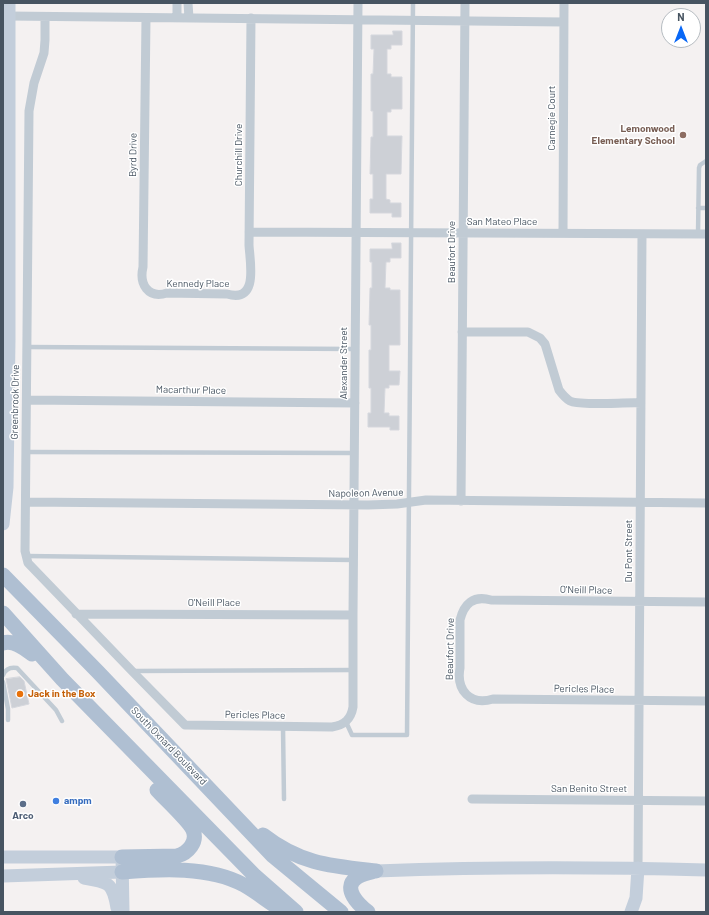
<!DOCTYPE html>
<html>
<head>
<meta charset="utf-8">
<style>
  body { margin:0 }
  #map { position:relative; width:709px; height:915px; overflow:hidden; background:#f4f1f1; font-family:Barlow,sans-serif }
  canvas { display:block }
  .frame { position:absolute; inset:0; border:4px solid #475461; pointer-events:none }
  .north { position:absolute; left:661px; top:8px; width:40px; height:40px; box-sizing:border-box; background:#fff; border:1px solid #b5bbc0; border-radius:50%; rotate:0deg; font-size:11px; font-weight:700; line-height:16px; text-align:center; color:#475461 }
  .north::after { content:''; display:block; margin:auto; width:14px; height:18px; background:#0867f6; clip-path:polygon(50% 0,100% 100%,50% 72%,0 100%) }
</style>
</head>
<body>
<div id="map">
<canvas width="709" height="915"></canvas>
<div class="frame"></div>
<div class="north">N</div>
</div>
<script>
const c = document.querySelector('canvas').getContext('2d');
c.lineJoin = 'round';
function fillPath(path, color) {
  c.fillStyle = color;
  c.fill(path, 'evenodd');
}
function trace(path, color, width, dash) {
  c.strokeStyle = color;
  c.lineWidth = width;
  c.lineCap = dash ? 'butt' : 'round';
  c.setLineDash(dash || []);
  c.stroke(path);
}
function drawText(font, color, halo, rows, align = 'center') {
  c.font = font + ' Barlow,sans-serif';
  c.lineWidth = 3;
  c.setLineDash([]);
  c.textBaseline = 'middle';
  c.strokeStyle = halo;
  c.fillStyle = color;
  for (const [text, x, y, turn = 0] of rows) {
    c.save();
    c.translate(x, y);
    c.rotate((+turn || 0) * Math.PI / 180);
    c.textAlign = isNaN(turn) ? turn : align;
    if (halo) c.strokeText(text, 0, 0);
    c.fillText(text, 0, 0);
    c.restore();
  }
}
const building = new Path2D(`
  M393 31H402V45H391V49H387V74H391V77H402V109H391V112H387V136H402L401 174H386V199L390 200V203H401V217H392V213H370V199H373V174H370L371 137H373V111H371V74H373L374 49H371V35H393Z
  M392 243H401V258H390V262H386L385 288H390V290H400V345H389V371H400L399 385H389V388H385L384 413H389V416H399V430H390V427H368V413H371V388H369V350H371V325H369L370 288H372V262H370V249H392Z
  M20 677 24 681 29 704 12 708 6 679Z`);
fillPath(building, '#cdd0d6');
trace(building, '#d5d7dd', 1);
trace(new Path2D(`
  M698 208H706
  M698 234 699 168 700 165 706 161
  M27 347 355 349
  M26 452 354 453
  M26 556 353 560
  M134 671 353 670
  M3 675C6 668 11 667 17 668L56 710 62 721
  M3 682 8 709V720
  M346 722 352 735H407L413 3
  M283 727 284 799`), '#c1cbd4', 4.5);
trace(new Path2D(`
  M188 3 189 18
  M8 16 564 22
  M45 17V40L44 53 34 83 29 111 25 551 28 563 132 671 185 725 332 727C345 725 351 719 353 707V615L358 3
  M146 18 143 267C139 284 148 299 167 293L227 294C259 303 250 263 249 245L251 18
  M177 18V3
  M249 232 706 234
  M563 233 564 3
  M462 332H528L540 338 545 344 559 390C562 394 565 398 570 401 581 406 626 402 641 403
  M27 400 355 403
  M461 501 465 3
  M26 502 368 505 397 504 426 500 706 503
  M706 602 491 600C473 595 464 604 460 620V668C456 690 470 706 493 699L706 701
  M76 614 353 615
  M472 799 706 801
  M638 868 642 234`), '#c1cbd4', 9);
trace(new Path2D(`
  M3 524 7 487 9 339V3
  M3 857H122L123 912
  M376 871C486 867 596 867 706 870
  M3 876 122 872
  M84 878C109 882 113 883 117 908
  M631 912 636 898 638 868`), '#c3cedb', 13);
trace(new Path2D(`
  M3 575 98 672 273 856 341 912
  M3 613 62 679 255 876 296 912
  M3 643C14 640 24 648 32 654
  M263 835C300 864 331 866 376 871
  M122 857 177 856C188 853 198 842 193 830 189 821 165 799 157 790
  M122 872C161 869 209 866 244 885 258 893 271 904 285 912
  M368 912C359 905 342 889 356 878 361 874 369 873 374 871`), '#afbfd2', 15);
for (const [x, y, r, color] of [
  [683,135,4,"#8d6e63"],
  [20,694,4,"#e8710a"],
  [56,801,4,"#3f7fe0"],
  [23,804,4,"#5c6f8a"]
]) {
  const dot = new Path2D();
  dot.arc(x, y, r, 0, 2 * Math.PI);
  c.fillStyle = color;
  c.fill(dot);
  trace(dot, '#fff', 1.5);
}
drawText('10px', '#475461', '#fff', [
  ["Carnegie Court",552,118,-90],
  ["Byrd Drive",133,155,-89],
  ["Churchill Drive",239,155,-90],
  ["San Mateo Place",502,222],
  ["Beaufort Drive",452,252,-90],
  ["Kennedy Place",198,284],
  ["Alexander Street",344,363,-90],
  ["Macarthur Place",191,390,1],
  ["Greenbrook Drive",15,402,-89],
  ["Napoleon Avenue",366,493,-1],
  ["Du Pont Street",629,551,-90],
  ["O'Neill Place",586,590,1],
  ["O'Neill Place",214,603],
  ["Beaufort Drive",450,649,-89],
  ["Pericles Place",584,689,1],
  ["Pericles Place",255,715,1],
  ["South Oxnard Boulevard",169,746,46],
  ["San Benito Street",589,789]
]);
drawText('bold 10px', '#785e54', '#fff', [
  ["Lemonwood",675,129],
  ["Elementary School",675,141]
], 'right');
drawText('bold 10px', '#c56008', '#fff', [
  ["Jack in the Box",28,694]
], 'left');
drawText('bold 10px', '#366cbe', '#fff', [
  ["ampm",64,801]
], 'left');
drawText('bold 10px', '#4e5e75', '#fff', [
  ["Arco",23,816]
]);
</script>
</body>
</html>
